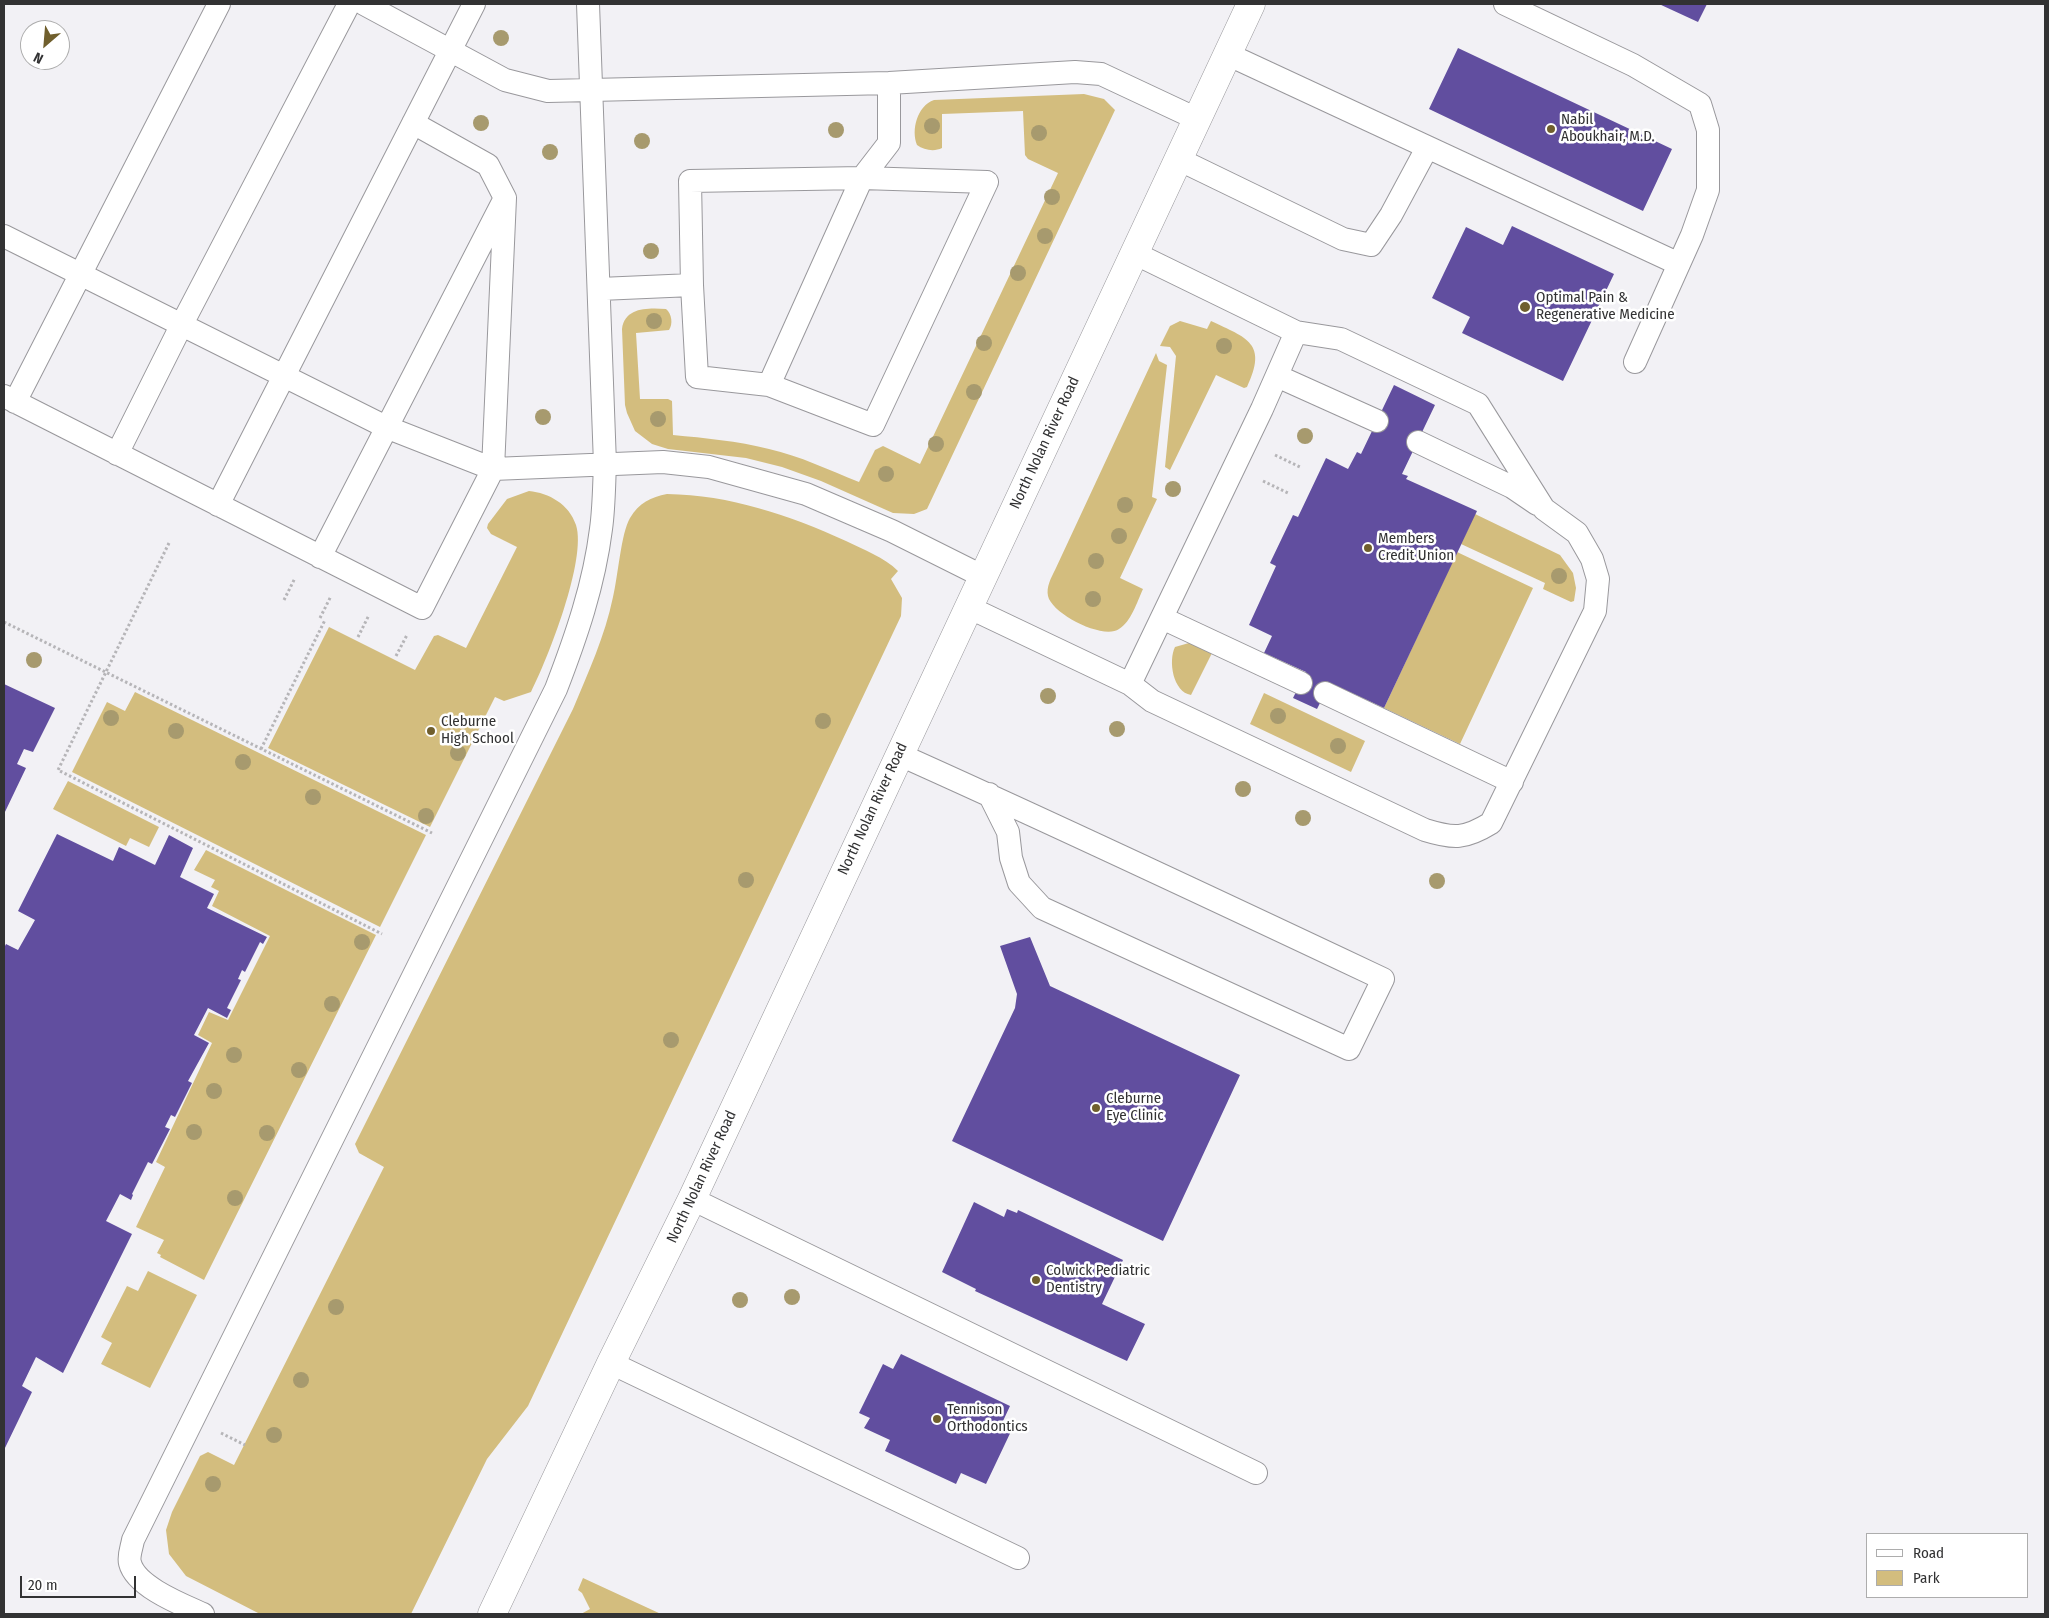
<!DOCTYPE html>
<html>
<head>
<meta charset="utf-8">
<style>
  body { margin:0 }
  #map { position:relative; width:2049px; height:1618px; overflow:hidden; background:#f2f1f5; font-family:"Fira Sans Condensed",sans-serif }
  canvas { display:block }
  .frame { position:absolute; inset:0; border:5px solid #323233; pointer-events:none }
  .legend { position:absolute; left:1866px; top:1533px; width:162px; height:65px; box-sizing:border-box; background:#fff; border:1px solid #adadad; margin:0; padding:6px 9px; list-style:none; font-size:15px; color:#323233 }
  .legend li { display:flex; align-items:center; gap:10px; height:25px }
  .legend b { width:25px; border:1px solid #adadad }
  .north { position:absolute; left:20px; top:20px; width:50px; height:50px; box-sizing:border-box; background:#fff; border:1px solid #adadad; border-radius:50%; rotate:207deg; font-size:14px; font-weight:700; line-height:20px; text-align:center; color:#323233 }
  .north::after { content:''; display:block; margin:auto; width:18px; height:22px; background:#705f2d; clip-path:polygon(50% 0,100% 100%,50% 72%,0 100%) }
  .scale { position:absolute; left:20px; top:1576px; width:116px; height:22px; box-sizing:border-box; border:2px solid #323233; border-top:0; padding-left:6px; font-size:15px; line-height:18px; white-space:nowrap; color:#323233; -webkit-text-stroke:4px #fff; paint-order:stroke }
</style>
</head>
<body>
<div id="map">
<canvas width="2049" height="1618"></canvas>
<div class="frame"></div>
<ul class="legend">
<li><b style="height:6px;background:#fff"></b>Road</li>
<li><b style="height:14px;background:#d3bd7e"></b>Park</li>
</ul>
<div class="north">N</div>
<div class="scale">20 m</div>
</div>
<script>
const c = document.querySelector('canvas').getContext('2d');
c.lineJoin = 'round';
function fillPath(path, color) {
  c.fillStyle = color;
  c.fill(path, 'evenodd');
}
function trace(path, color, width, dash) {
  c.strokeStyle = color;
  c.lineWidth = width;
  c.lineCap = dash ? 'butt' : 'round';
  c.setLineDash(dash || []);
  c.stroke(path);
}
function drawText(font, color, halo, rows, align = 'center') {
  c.font = font + ' "Fira Sans Condensed",sans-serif';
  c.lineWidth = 5;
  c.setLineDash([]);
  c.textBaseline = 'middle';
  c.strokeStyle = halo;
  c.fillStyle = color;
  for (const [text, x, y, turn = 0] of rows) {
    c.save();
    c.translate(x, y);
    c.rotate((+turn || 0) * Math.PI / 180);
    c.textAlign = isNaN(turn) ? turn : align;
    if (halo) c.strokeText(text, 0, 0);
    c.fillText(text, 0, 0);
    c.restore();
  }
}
fillPath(new Path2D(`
  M1084 94 1104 99 1115 110 927 509 914 514 893 513 821 481 782 467 746 458 668 449 652 444 635 431 627 413 625 405 622 329C625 307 648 308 666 309 672 314 673 324 669 330L636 333 640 399H668L672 401 673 435C705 438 737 441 769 449 800 456 829 470 859 482L875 450 883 446 920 464 1058 173 1028 159 1025 155 1023 111 942 114V148C934 152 924 150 917 145 911 130 917 106 934 100Z
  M1180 321 1207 329 1211 321C1247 338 1268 343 1247 387L1244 388 1216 375 1170 470 1165 467 1176 356 1170 347 1160 346 1170 326Z
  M1156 353 1159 361 1167 365 1152 497 1157 499 1120 578 1143 589C1137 602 1131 622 1119 629 1103 640 1052 614 1048 596 1046 587 1051 578 1055 570Z
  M529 491C549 493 569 504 576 525 587 559 548 659 531 692L504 701 495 697 430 827 268 748 329 627 415 670 434 636 438 635 466 648 517 547 491 534 487 528 488 524 507 499Z
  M667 494C730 495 789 515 846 541 864 550 884 557 898 571L891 579 902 598 901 616 528 1406 487 1459 411 1614H260L186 1576 169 1554 166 1530 172 1512 200 1456 208 1452 234 1465 384 1167 359 1153 355 1144 573 709C588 673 605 636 613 597 618 577 621 533 630 518 639 503 651 497 667 494Z
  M1475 514 1560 555 1573 573 1576 588 1574 601 1571 602 1543 589 1545 583 1461 544Z
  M1457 552 1533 588 1460 744 1384 708Z
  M1189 643 1212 653 1191 695C1173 692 1168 661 1175 647Z
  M135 692 426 835 380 927 72 772 107 702 125 711Z
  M1264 693 1365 741 1351 772 1250 724Z
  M68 781 159 827 149 847 130 838 126 846 53 809Z
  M206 850 376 935 204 1280 160 1257 161 1255 157 1253 164 1240 136 1227 165 1167 156 1162 212 1043 198 1035 209 1012 228 1020 270 936 212 906 219 891 211 887 215 880 194 870Z
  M148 1271 197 1295 150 1388 101 1364 112 1343 101 1337 127 1286 138 1291Z
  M583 1578 661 1614H581L590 1609 582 1593 578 1590Z`), '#d3bd7e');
fillPath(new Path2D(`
  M1659 4H1707L1698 22Z
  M1458 48 1672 149 1643 211 1429 109Z
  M1512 226 1614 274 1563 381 1462 333 1470 317 1432 298 1466 227 1503 245Z
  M1394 385 1435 405 1402 474 1408 476 1406 479 1477 511 1384 708 1330 683 1317 709 1293 698 1306 672 1264 653 1272 636 1249 625 1276 566 1270 563 1293 515 1298 517 1326 458 1348 469 1357 452 1361 454Z
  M4 684 55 708 33 752 24 749 17 764 26 768 4 814Z
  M57 834 113 861 119 847 155 865 169 835 193 848 180 877 214 894 207 908 267 937 263 944 260 942 245 972 242 970 238 979 241 980 227 1008 231 1010 227 1018 208 1008 194 1035 209 1043 188 1081 192 1083 175 1117 171 1115 165 1127 170 1129 152 1164 148 1162 132 1194 133 1195 131 1200 120 1194 106 1221 132 1234 63 1373 36 1357 22 1386 32 1392 4 1450V948L6 944 18 950 35 920 18 911Z
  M1030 937 1050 986 1240 1075 1163 1241 952 1141 1015 1008 1017 994 1000 946Z
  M974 1202 1004 1217 1007 1209 1017 1213 1018 1210 1123 1260 1102 1304 1145 1324 1127 1361 975 1291 976 1289 942 1272Z
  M901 1354 1010 1406 1003 1421 1014 1425 986 1484 961 1473 956 1484 885 1451 890 1440 864 1428 870 1418 859 1413 883 1364 893 1369Z`), '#614e9f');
const service = new Path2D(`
  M364 4 505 80 548 91 889 83 1075 72 1101 74 1197 119
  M1505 4 1633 65 1700 104 1708 130V190L1692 235 1635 362
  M1227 54 1679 264
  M1178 159 1343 239 1371 245 1391 215 1427 148
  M4 236 386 427 493 469 663 462 709 467 806 494 892 531 982 576
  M600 289 692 285 690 181 862 178 769 385 697 377 692 285
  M1277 376 1377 421
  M769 385 873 425 987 182 862 178 889 143V83
  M4 396 422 608 493 469 505 198
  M15 402 219 4
  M1418 442 1512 487 1537 504
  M117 454 182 324 349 4
  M218 505 474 4
  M320 557 505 198 488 165 413 123
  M968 607 1130 684 1152 701 1425 830C1454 839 1465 839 1491 823L1595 611 1598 579 1592 559 1577 533 1544 509 1478 404 1341 339 1296 332 1134 253
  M1162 618 1301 683
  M1130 684 1262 409 1296 332
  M1325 693 1512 782
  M898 754C1061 827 1222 903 1383 979L1349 1049 1042 908 1019 883 1011 858 1008 832 989 794
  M692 1199 1256 1473
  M611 1363 1018 1558
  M203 1614C183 1605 136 1587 130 1563 128 1556 132 1547 133 1540L556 689C576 637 594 585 601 529 604 508 604 485 605 464L588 4`);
const secondary = new Path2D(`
  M492 1614 611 1363 692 1199 1251 4`);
trace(service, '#99989c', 24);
trace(secondary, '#99989c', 29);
trace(new Path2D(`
  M1275 455 1302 468
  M1263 481 1290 494
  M169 543 58 770 382 934
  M284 600 295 578
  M320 618 331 596
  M4 622 432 833
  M358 637 369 615
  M396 656 407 635
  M261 749 325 620
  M221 1433 245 1445`), '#b6b5b8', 3, [2.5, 2.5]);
trace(service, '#fff', 22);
trace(secondary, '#fff', 28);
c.fillStyle = '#a79a6e';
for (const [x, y] of [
  [501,38],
  [481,123],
  [932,126],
  [836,130],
  [1039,133],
  [642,141],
  [550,152],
  [1052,197],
  [1045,236],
  [651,251],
  [1018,273],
  [654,321],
  [984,343],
  [1224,346],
  [974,392],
  [543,417],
  [658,419],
  [1305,436],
  [936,444],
  [886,474],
  [1173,489],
  [1125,505],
  [1119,536],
  [1096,561],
  [1559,576],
  [1093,599],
  [34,660],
  [1048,696],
  [1278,716],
  [111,718],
  [823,721],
  [1117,729],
  [176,731],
  [1338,746],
  [458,753],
  [243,762],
  [1243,789],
  [313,797],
  [426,816],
  [1303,818],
  [746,880],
  [1437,881],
  [362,942],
  [332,1004],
  [671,1040],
  [234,1055],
  [299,1070],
  [214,1091],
  [194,1132],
  [267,1133],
  [235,1198],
  [792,1297],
  [740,1300],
  [336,1307],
  [301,1380],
  [274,1435],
  [213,1484]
]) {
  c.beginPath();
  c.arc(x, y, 8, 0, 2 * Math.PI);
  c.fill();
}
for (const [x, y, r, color] of [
  [1551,129,5,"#705f2d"],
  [1525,307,6,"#705f2d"],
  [1368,548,5,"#705f2d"],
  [431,731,5,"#705f2d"],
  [1096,1108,5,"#705f2d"],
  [1036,1280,5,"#705f2d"],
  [937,1419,5,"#705f2d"]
]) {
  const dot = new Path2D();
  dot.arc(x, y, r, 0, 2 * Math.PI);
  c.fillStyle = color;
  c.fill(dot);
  trace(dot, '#fff', 2);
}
drawText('15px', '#323233', '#fff', [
  ["Nabil",1561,120],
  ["Aboukhair, M.D.",1561,137],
  ["Optimal Pain &",1536,298],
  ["Regenerative Medicine",1536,315],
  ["Members",1378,539],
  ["Credit Union",1378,556],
  ["Cleburne",441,722],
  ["High School",441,739],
  ["Cleburne",1106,1099],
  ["Eye Clinic",1106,1116],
  ["Colwick Pediatric",1046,1271],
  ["Dentistry",1046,1288],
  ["Tennison",947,1410],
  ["Orthodontics",947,1427]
], 'left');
drawText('15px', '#323233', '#fff', [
  ["North Nolan River Road",1045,443,-65],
  ["North Nolan River Road",873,809,-65],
  ["North Nolan River Road",702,1177,-65]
]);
</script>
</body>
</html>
